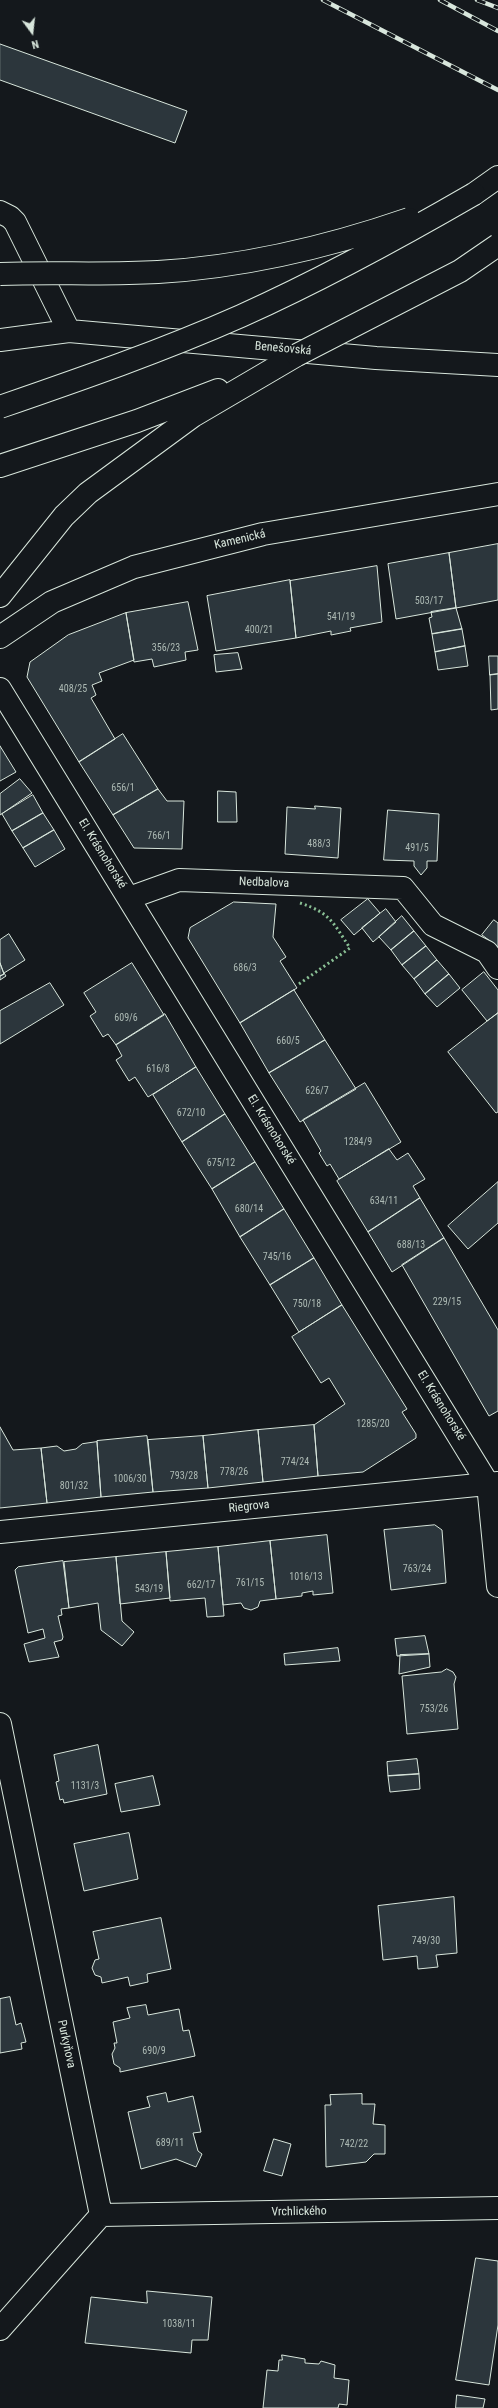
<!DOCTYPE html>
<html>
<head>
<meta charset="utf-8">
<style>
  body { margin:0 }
  #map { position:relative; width:498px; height:2408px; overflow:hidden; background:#14181c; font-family:"Roboto Condensed",sans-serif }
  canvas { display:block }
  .north { position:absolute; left:12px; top:12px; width:40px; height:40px; -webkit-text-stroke:3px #14181c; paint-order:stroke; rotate:165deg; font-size:11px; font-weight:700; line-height:16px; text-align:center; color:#d8e6dc }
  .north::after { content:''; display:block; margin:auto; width:14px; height:18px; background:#d8e6dc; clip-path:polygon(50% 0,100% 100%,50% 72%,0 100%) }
</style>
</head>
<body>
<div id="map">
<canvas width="498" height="2408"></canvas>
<div class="north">N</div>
</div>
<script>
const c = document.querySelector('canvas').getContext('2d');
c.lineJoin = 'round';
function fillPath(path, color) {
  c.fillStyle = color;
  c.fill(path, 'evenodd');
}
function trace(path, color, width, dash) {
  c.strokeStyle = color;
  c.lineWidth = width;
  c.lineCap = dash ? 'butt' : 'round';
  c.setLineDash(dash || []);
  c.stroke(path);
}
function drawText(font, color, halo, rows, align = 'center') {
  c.font = font + ' "Roboto Condensed",sans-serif';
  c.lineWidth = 3;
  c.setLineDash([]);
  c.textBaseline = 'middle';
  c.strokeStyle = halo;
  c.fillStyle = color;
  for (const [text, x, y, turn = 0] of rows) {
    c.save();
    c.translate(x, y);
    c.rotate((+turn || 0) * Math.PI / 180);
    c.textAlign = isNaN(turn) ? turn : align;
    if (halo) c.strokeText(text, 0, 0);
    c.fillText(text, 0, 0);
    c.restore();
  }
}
const building = new Path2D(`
  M0 44 187 111 175 143 0 80Z
  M498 544V600L456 608 449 553Z
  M449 553 456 608 396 619 388 564Z
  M377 566 382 622 350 628 351 631 331 635V631L296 638 290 581Z
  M290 580 296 638 216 651 207 596Z
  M188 602 198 650 185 652 186 660 154 667 152 659 134 662 126 613Z
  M456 608 462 629 432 634 429 618 432 617 431 612Z
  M126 613 134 660 99 673 102 681 92 685 96 695 91 698 115 739 79 762 27 677 30 662 68 635Z
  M462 629 465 646 435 652 432 634Z
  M465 646 468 666 438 670 435 652Z
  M238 653 242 669 216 672 214 655Z
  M489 656H498V674L490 675Z
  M498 674V709L491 710 490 675Z
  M123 734 158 789 113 815 79 762Z
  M0 746 16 772 0 781Z
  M20 779 32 793 0 815V794Z
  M158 789 167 801H184L182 849 134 848 113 815Z
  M218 791 236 792 237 822H218Z
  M33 795 43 813 12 831 2 814Z
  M315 806 341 808 338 858 285 854 287 807 315 809Z
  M388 810 439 814 437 861H427V868L421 875 414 866V861L384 860Z
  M43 813 54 830 23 848 12 831Z
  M54 830 65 849 35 867 23 848Z
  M368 899 380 913 354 935 341 920Z
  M234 902 276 904 273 937 286 957 280 961 297 988 240 1023 188 938 190 928Z
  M386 909 396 922 373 942 362 928Z
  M402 916 414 931 391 950 379 937Z
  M494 920 498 923V947L482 935Z
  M414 931 426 946 402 965 391 950Z
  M9 934 25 960 4 973 6 976 0 980V976L4 974 0 963V940Z
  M426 946 437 960 414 979 402 965Z
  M437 960 449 974 425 994 414 979Z
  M0 963 4 974 0 976Z
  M132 963 164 1015 116 1045 108 1034 103 1037 90 1016 96 1012 84 993Z
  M484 972 498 990V1013L487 1021 462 990Z
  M449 974 460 988 437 1007 425 994Z
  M50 983 64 1005 0 1044V1011Z
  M294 990 325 1040 269 1073 240 1023Z
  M498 1013V1112L496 1113 448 1052Z
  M165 1014 196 1067 148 1097 135 1077 129 1081 116 1060 122 1056 116 1045Z
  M325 1040 356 1089 300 1122 269 1073Z
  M196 1067 225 1114 182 1142 153 1095Z
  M365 1083 401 1142 339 1179 330 1164 327 1166 319 1153 321 1151 303 1120Z
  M225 1114 255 1162 212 1189 182 1142Z
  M389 1149 397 1160 408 1153 425 1179 413 1186 420 1198 368 1232 337 1181Z
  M255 1162 284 1209 240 1237 212 1189Z
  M498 1182V1223L468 1249 448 1226Z
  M420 1198 444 1238 392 1272 368 1232Z
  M284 1209 314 1258 270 1285 240 1237Z
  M444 1238 498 1330V1411L489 1416 402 1265Z
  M314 1258 342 1305 299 1332 270 1285Z
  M342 1305 407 1409 402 1412 416 1434V1438L363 1472 318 1476 314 1425 345 1404 329 1378 321 1383 292 1337Z
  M314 1425 318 1476 263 1482 258 1430Z
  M0 1427 13 1450 41 1448 47 1503 0 1508Z
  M258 1430 263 1482 208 1488 203 1436Z
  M147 1436 153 1492 101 1497 97 1441Z
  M203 1436 208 1488 153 1492 148 1440Z
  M97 1442 101 1497 47 1503 41 1448 57 1446 64 1451 76 1449 82 1444Z
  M435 1525 442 1530 446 1583 391 1590 384 1530Z
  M327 1535 333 1593 313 1595V1591L302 1593V1596L276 1599 270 1541Z
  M270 1541 276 1599 260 1601 258 1607 251 1610 244 1608 241 1603 223 1605 218 1547Z
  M218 1547 224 1616 207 1617 205 1598 170 1601 166 1552Z
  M166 1552 170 1598 120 1604 116 1557Z
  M116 1557 122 1621 134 1632 122 1646 101 1630 98 1603 69 1608 64 1562Z
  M63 1561 69 1608 61 1609 62 1615 58 1616 63 1637 62 1640 54 1642 59 1657 29 1662 24 1644 45 1638 43 1629 28 1633 15 1570 18 1567Z
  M425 1636 429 1654 397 1656 395 1639Z
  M338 1648 340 1661 285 1665 284 1654Z
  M429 1654 430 1667 399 1674 400 1655Z
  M447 1669 453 1672 456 1677 454 1684 458 1729 407 1734 402 1676 441 1672Z
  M98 1745 107 1794 64 1803 63 1799 60 1800 56 1782 59 1781 54 1755Z
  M417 1759 419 1774 388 1776 387 1762Z
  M419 1774 420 1789 390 1792 388 1776Z
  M153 1776 160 1805 121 1812 115 1784Z
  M129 1833 138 1879 84 1891 74 1844Z
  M454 1897 457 1953 436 1955 438 1967 418 1969 417 1956 383 1960 378 1906Z
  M161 1918 171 1969 147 1974 148 1982 130 1986 128 1977 102 1983 101 1977 95 1975 92 1968 95 1960 99 1959 93 1932Z
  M10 1997 16 2025 21 2023 26 2042 21 2043 22 2049 0 2053V1999Z
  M146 2005 148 2015 179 2009 183 2031 189 2030 195 2056 120 2072V2068L114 2064 112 2054 115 2048 114 2043H117L113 2022 130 2018 127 2008Z
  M166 2093 168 2102 193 2096 201 2132 193 2133 198 2151 202 2154 196 2167 176 2159 141 2169 128 2112 150 2107 147 2097Z
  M362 2094V2104H375L373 2124 385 2125V2154H374L366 2162 326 2167 325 2105H331L330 2095Z
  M274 2139 291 2144 282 2176 264 2171Z
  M476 2258 498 2261V2325L489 2385 456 2380Z
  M147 2291 212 2297 208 2340H192L191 2353 85 2343 91 2297 147 2303Z
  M282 2355 305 2359V2363L319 2364 321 2361 335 2365 334 2378 349 2380 347 2405 339 2404 338 2408H263L267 2370 278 2371 279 2360H282Z
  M457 2395 485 2399 483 2408H456Z`);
fillPath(building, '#2c363c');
trace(building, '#d8e6dc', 1);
const minor = new Path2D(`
  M0 212 10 217 15 222 69 331
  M0 340 69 331 376 358 498 365
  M0 637 52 602 134 567 263 534 498 494
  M0 689 488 1484 498 1586
  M129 898 179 880 403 888 433 925 487 952 498 968
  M0 1532 498 1483
  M0 1724 101 2215 0 2329
  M101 2215 498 2208`);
const major = new Path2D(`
  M474 194 498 177
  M0 466 137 421 218 390
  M0 596 64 516 88 493 193 416 297 355`);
trace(minor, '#d8e6dc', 24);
trace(major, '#d8e6dc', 24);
trace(minor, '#14181c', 22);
trace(major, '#14181c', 22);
const rail = new Path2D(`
  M323 0 498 90
  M440 0 498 31
  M477 0 498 8`);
trace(rail, '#d8e6dc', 4.5);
trace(rail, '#14181c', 3, [9]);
const majorBridge = new Path2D(`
  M0 274C53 272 105 275 158 272 243 267 328 247 409 219
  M297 355 460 271 498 245
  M0 407C81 379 162 351 241 316 321 280 398 238 474 194`);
trace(majorBridge, '#d8e6dc', 24, []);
trace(majorBridge, '#14181c', 22);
trace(new Path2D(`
  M299 984 350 948C333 923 331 913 300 903`), '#8ac095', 3, [2, 3]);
drawText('10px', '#adbab4', null, [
  ["503/17",429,601],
  ["541/19",341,617],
  ["400/21",259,630],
  ["356/23",166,648],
  ["408/25",73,689],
  ["656/1",123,788],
  ["766/1",159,836],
  ["488/3",319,844],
  ["491/5",417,848],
  ["686/3",245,968],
  ["609/6",126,1018],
  ["660/5",288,1041],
  ["616/8",158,1069],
  ["626/7",317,1091],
  ["672/10",191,1113],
  ["1284/9",358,1142],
  ["675/12",221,1163],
  ["634/11",384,1201],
  ["680/14",249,1209],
  ["688/13",411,1245],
  ["745/16",277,1257],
  ["229/15",447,1302],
  ["750/18",307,1304],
  ["1285/20",373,1424],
  ["774/24",295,1462],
  ["778/26",234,1472],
  ["793/28",184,1476],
  ["1006/30",130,1479],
  ["801/32",74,1486],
  ["763/24",417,1569],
  ["1016/13",306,1577],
  ["761/15",250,1583],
  ["662/17",201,1585],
  ["543/19",149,1589],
  ["753/26",434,1709],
  ["1131/3",85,1786],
  ["749/30",426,1941],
  ["690/9",154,2051],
  ["689/11",170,2143],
  ["742/22",354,2144],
  ["1038/11",179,2324]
]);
drawText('12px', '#d8e6dc', '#14181c', [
  ["Benešovská",283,349,5],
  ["Kamenická",240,540,-13],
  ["El. Krásnohorské",102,854,58],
  ["Nedbalova",264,883,2],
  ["El. Krásnohorské",271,1130,58],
  ["El. Krásnohorské",441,1406,58],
  ["Riegrova",249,1507,-6],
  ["Purkyňova",66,2044,78],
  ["Vrchlického",299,2212,-1]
]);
</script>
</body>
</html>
